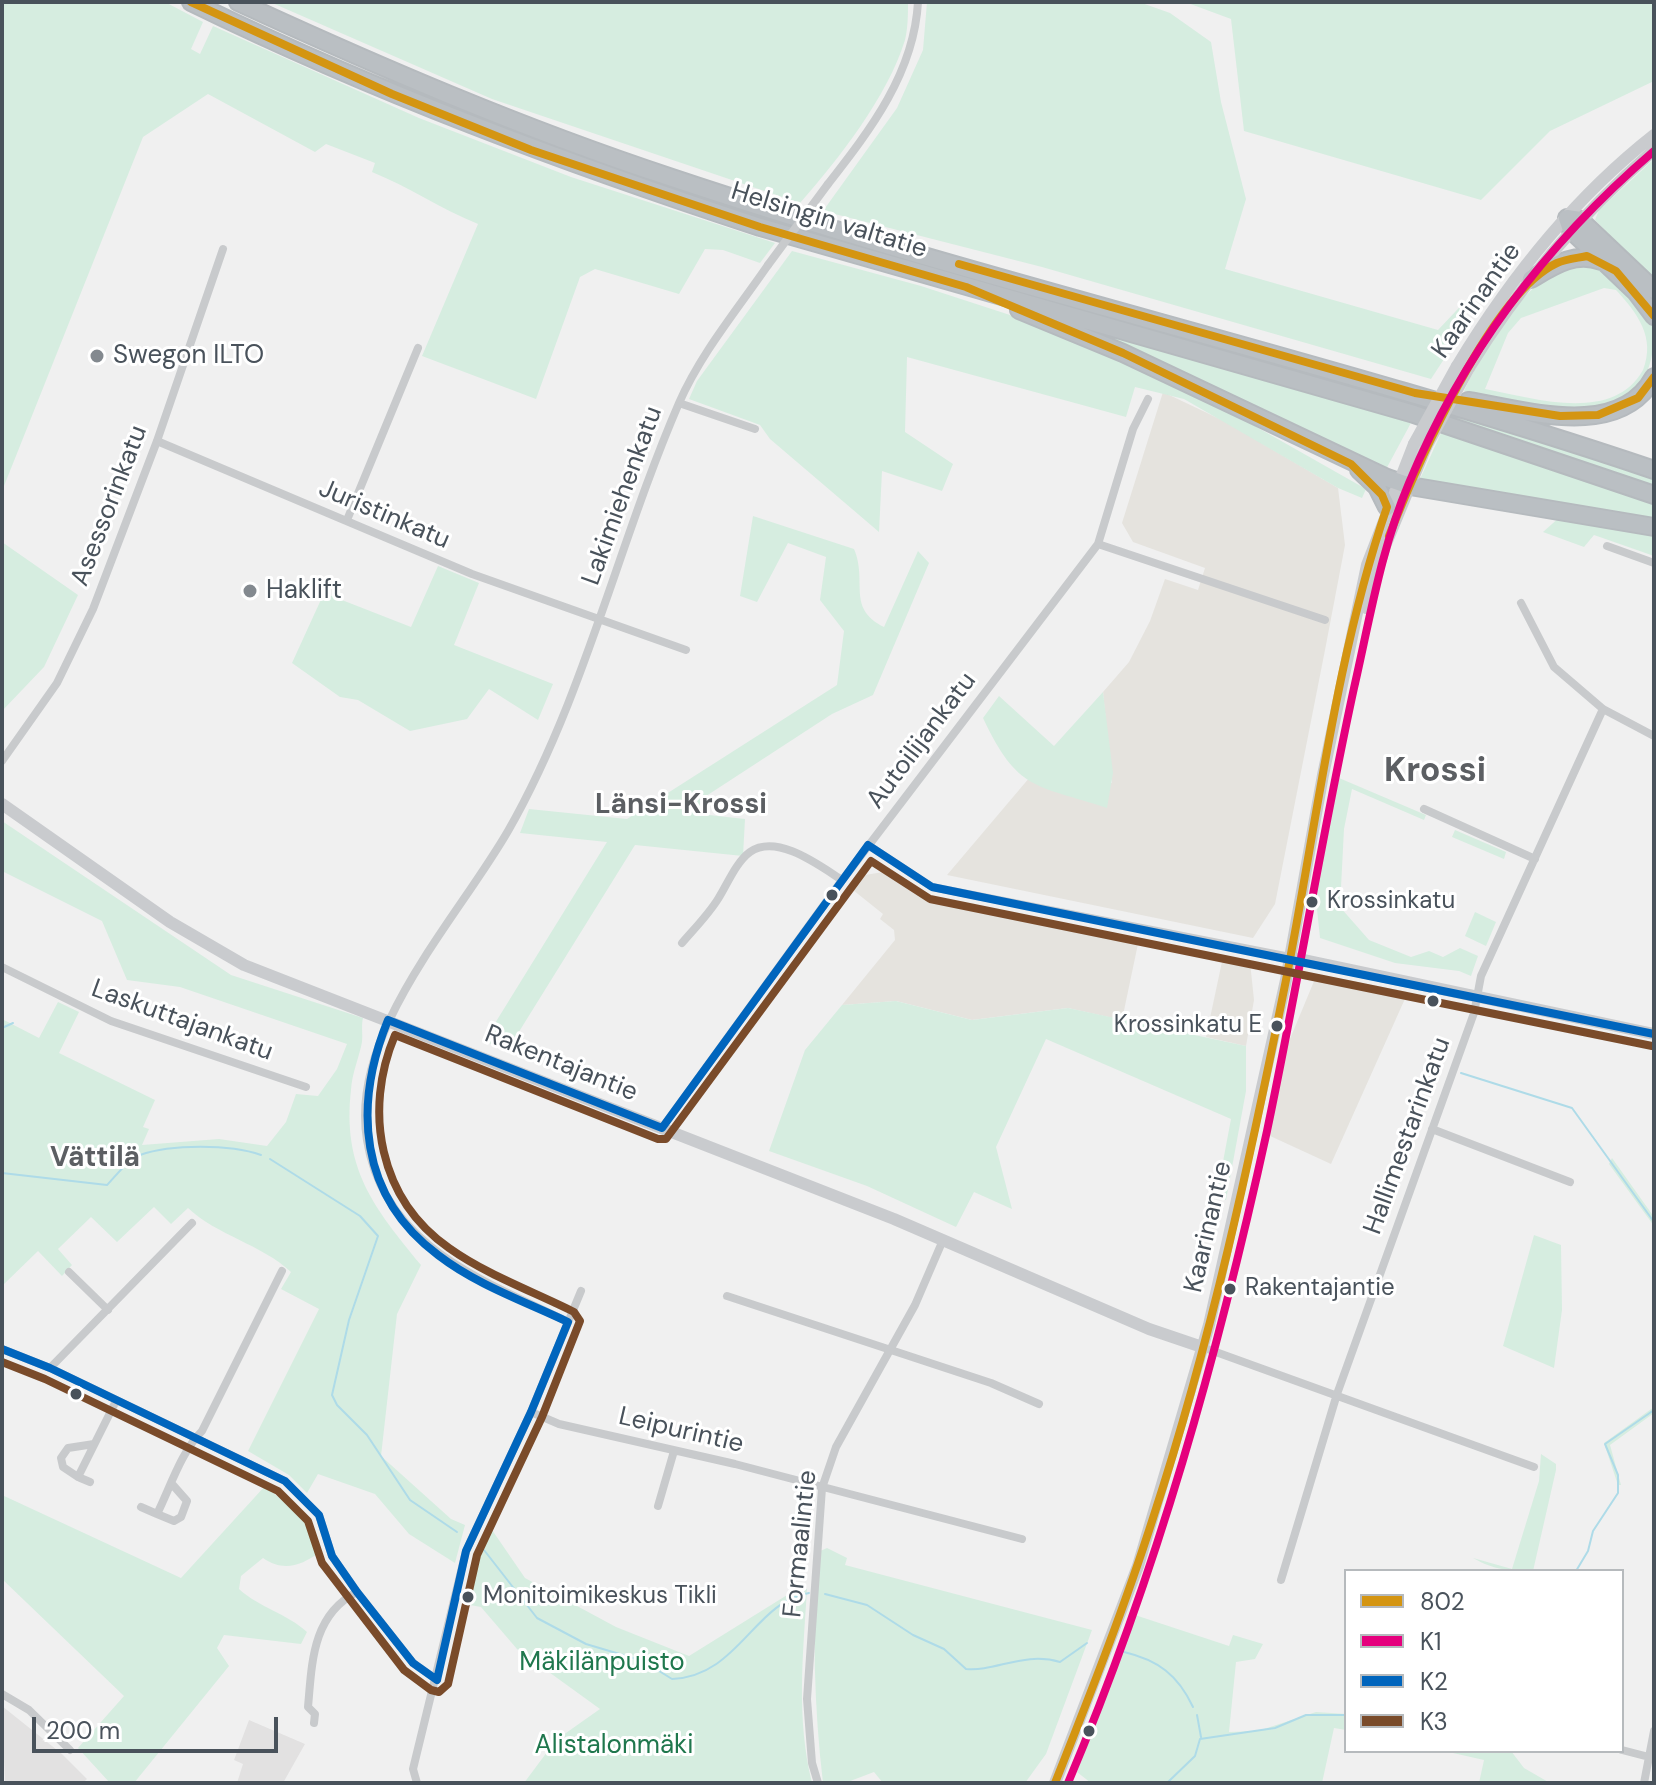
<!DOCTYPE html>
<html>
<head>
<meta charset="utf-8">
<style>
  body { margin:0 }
  #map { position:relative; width:1656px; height:1785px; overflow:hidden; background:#f0f0f0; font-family:"DM Sans",sans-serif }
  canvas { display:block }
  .frame { position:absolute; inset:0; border:4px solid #49525b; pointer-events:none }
  .legend { position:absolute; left:1344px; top:1569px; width:280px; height:184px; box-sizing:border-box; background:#fff; border:2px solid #b6babd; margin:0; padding:10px 14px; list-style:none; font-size:24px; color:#49525b }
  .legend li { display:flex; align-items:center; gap:16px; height:40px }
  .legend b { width:40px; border:2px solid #b6babd }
  .scale { position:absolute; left:32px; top:1717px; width:246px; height:36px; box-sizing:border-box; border:4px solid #49525b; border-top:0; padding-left:10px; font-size:24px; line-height:28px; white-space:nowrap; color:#49525b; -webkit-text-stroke:6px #fff; paint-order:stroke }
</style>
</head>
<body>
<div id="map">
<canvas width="1656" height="1785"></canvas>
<div class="frame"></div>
<ul class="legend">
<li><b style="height:10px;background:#d49512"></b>802</li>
<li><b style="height:10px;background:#e5007d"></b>K1</li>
<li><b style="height:10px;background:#0065bd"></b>K2</li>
<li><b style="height:10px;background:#7a4b2a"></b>K3</li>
</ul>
<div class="scale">200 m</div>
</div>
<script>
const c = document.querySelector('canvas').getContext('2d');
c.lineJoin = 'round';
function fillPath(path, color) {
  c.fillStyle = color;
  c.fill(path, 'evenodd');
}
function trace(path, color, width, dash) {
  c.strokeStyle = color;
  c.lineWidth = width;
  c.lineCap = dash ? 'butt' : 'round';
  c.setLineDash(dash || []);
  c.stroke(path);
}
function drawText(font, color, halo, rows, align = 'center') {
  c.font = font + ' "DM Sans",sans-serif';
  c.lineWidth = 6;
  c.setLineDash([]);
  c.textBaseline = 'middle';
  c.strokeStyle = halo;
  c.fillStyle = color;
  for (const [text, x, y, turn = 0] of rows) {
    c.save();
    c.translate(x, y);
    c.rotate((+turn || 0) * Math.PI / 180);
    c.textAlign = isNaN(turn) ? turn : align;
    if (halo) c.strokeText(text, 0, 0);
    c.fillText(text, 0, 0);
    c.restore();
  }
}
fillPath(new Path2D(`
  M1163 392 1224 421 1338 488 1345 545 1325 650 1275 904 1253 938 947 875 1041 764 1112 783 1103 692 1129 662 1150 621 1165 579 1198 590 1205 568 1133 542 1122 523Z
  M889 871 920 894 1139 939 1122 1020 1068 1008 972 1020 896 1001 842 1005 895 940 894 930 880 919 883 914 853 890 865 875Z
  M1223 957 1250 962 1254 1000 1246 1046 1206 1037Z
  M1317 974 1408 992 1331 1164 1268 1135 1285 1051Z`), '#e5e3de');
fillPath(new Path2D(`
  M2 1706 62 1754 87 1779 83 1783H5Z
  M249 1720 305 1744 283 1783H237L243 1764 234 1760Z`), '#e2e1e1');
fillPath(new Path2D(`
  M2 2H165L203 22 191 49 200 54 213 26 419 118 571 177 775 243 760 263 723 250 705 249 679 294 595 269 580 277 536 399 422 356 478 224C441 209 409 187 372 172L375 163 326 144 315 152 208 94 143 137 2 491Z
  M270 2H908C908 14 908 28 905 40 888 96 838 160 800 203L492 99Z
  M927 2H1139L1170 13 1211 42 1221 102 1246 199 1225 269 1438 330 1472 294 1461 333 1431 379 1042 267 823 211 897 108 923 50Z
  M1185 2H1654V81L1550 131 1481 200 1244 131 1231 19Z
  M1654 159V281L1595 220 1599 210Z
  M792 251 921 286 1056 330 1200 395 1366 489 1362 498 1338 488 1184 399 1135 387 1126 417 907 357 905 432 953 464 942 491 882 471 879 532 770 439 760 425 689 399 697 381Z
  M1589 263C1609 272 1646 305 1653 328 1656 360 1644 397 1611 406 1563 418 1511 402 1464 391 1481 355 1518 293 1553 273 1563 268 1577 266 1589 263ZM1604 288 1616 290C1637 313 1656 337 1643 370 1613 424 1533 398 1485 389L1508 333 1521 318Z
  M1064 323 1412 421 1384 473Z
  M1453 411 1654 478V489L1451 416Z
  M1442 431 1654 504V522L1420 479Z
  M753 516 854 549C868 582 846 608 884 627L918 551 929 563 873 695 832 714 700 800 709 815 745 819 743 856 635 845 507 1051 484 1041 607 842 520 833 529 809 627 819 837 685 844 631 820 600 826 557 788 543 757 602 740 596Z
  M1561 516 1654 532V556L1594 535 1584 547 1543 532Z
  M2 542 78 595 44 667 2 711Z
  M438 566 479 583 454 645 553 684 538 720 489 689 467 719 410 731 358 700 340 697 292 663 324 593 411 627Z
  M1103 692 1113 773 1107 808C1035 784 1018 792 983 718L999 696 1054 746Z
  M1339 778 1426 815 1424 820 1352 789 1344 829 1340 907 1369 940 1411 957 1429 951 1443 957 1460 948 1478 956 1471 976 1459 971 1395 963 1320 938 1317 909 1320 897 1316 894Z
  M2 821 231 975 363 1018C361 1026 363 1034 362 1042 359 1058 352 1073 351 1090 342 1168 374 1208 421 1265L397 1314 381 1456 451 1519 465 1525 455 1563 409 1534 375 1494 318 1474 307 1493 289 1475 248 1451 319 1309 281 1289 291 1272C261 1244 218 1236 188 1208L171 1224 154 1207 117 1242 91 1217 58 1249 72 1265 62 1276 38 1251 2 1286V1019L39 1038 58 1002 79 1012 59 1053 155 1100 143 1127 149 1129 142 1145 219 1139 267 1146 286 1122 296 1094 318 1096 337 1069 347 1044 180 987 127 980 102 921 2 871Z
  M1455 830 1506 852 1504 859 1452 837Z
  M1475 912 1496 922 1486 946 1465 936Z
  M896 1001 972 1020 1068 1008 1246 1046V1091L1226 1200 1216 1199 1231 1119 1046 1039 996 1147 1012 1209 974 1192 956 1227 867 1186 769 1151 805 1050 842 1005Z
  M1612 1158 1654 1217V1226L1609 1164Z
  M1534 1235 1561 1245 1562 1310 1554 1368 1503 1346Z
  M1654 1407V1413L1610 1445 1621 1485H1618L1604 1443Z
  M1541 1454 1556 1464V1470L1533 1571C1509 1571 1494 1570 1473 1558L1512 1569 1539 1481Z
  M265 1486 302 1517 320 1552C301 1566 283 1572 263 1558L241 1576 239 1589C260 1608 286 1613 307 1632L301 1644 224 1635 217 1648 229 1666 134 1783H110L78 1748 124 1696 2 1579V1495L181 1578Z
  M490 1527 525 1578 616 1627 689 1656 800 1587 807 1589C803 1655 796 1718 812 1783H524L556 1740 600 1709 517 1649 481 1607 470 1605 474 1562Z
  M827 1548 847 1558 845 1565 1092 1630 1046 1754 1025 1783H883L874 1772 845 1783H823C814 1706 812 1629 818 1552Z
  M1135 1615 1229 1646 1233 1635 1263 1644 1255 1659 1236 1662 1229 1732 1258 1731 1316 1712 1346 1714V1730L1334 1728 1322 1783H1091L1077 1772Z
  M1444 1751H1511L1524 1768 1550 1783H1479L1484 1760Z`), '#d6ede0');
trace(new Path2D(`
  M2 1028 13 1023
  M1461 1073 1572 1108 1654 1222
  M270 1159 360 1216 378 1236 349 1320 332 1395 337 1405 367 1435 410 1500 457 1532
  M2 1173 107 1185C116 1176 128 1159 140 1155 171 1144 230 1144 261 1155
  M484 1550 537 1618 586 1644 643 1661 672 1679C739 1676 754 1602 809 1593
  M1576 1571 1588 1551 1593 1531 1618 1493V1475L1605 1444 1654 1410
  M825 1594 867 1605 913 1635 944 1649 966 1669C995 1672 1024 1651 1060 1662L1087 1643
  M1124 1652C1158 1660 1178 1675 1193 1707
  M1197 1715 1201 1737
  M1167 1783 1195 1756 1200 1739 1275 1728 1306 1715H1346`), '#aedbe8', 2);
const highway = new Path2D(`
  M191 2C375 92 565 163 760 227L1414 414 1654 495
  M238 2C379 67 521 128 669 177 994 286 1329 360 1654 470
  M1531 279C1553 266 1575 251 1601 261
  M1654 290 1580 220 1567 218 1571 230 1636 292 1654 316
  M1019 310 1123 353 1387 478 1410 486 1654 527
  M1468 401C1525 410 1619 441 1654 377
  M1359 470 1377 487 1387 507`);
trace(highway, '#b5babe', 20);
trace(new Path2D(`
  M828 184C871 129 914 73 918 2
  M679 403 755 429
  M157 441 472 574 686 650
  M347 520 418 348
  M1098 544 1325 620
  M1607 546 1654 563
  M1603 709 1654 736
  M2 761 57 683 93 609 157 441 223 249
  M1424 809 1535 859
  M868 845 932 887 1290 957
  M682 943C694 929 708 915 718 899 727 885 736 862 750 852 777 833 820 866 842 880
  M2 967 111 1021 306 1087
  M662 1128 834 891 1098 544 1133 429 1148 399
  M1432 1129 1570 1182
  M69 1272 108 1310
  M727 1296 991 1383 1039 1404
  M568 1322C483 1280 384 1247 367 1140 349 1033 456 921 508 831 584 698 618 544 679 403 701 353 737 310 768 265
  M1202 1347 1534 1467
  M2 1349 50 1368 285 1481 319 1515 332 1556 357 1592 413 1663 437 1680
  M50 1368 192 1223
  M531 1412 559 1424 735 1464 1022 1539
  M94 1444 68 1448 61 1458 63 1467 78 1477 116 1401
  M78 1477 90 1482
  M172 1484 187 1501 181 1517 174 1521 157 1514C170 1488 181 1452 202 1431L282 1271
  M658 1506 674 1451
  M141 1507 157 1514
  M1281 1580 1337 1394 1474 1013 1481 976 1603 709 1554 667 1521 603
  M2 1694 29 1710 70 1750
  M314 1723 315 1714 308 1707C312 1663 312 1615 357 1592
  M1622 1750 1649 1757
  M417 1783 413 1769 466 1551 531 1412 581 1291
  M818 1783 812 1763 807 1699 822 1488 836 1447 915 1305 943 1240
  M1644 1783 1654 1731`), '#c8cacc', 8);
trace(new Path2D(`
  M1457 366C1509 280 1575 197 1654 135
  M1469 368C1519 286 1581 214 1654 150
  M1366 608 1385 546 1426 447
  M2 804 170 922 244 965 894 1219 1149 1329 1202 1347
  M1290 957 1654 1034
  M1055 1783 1138 1566 1209 1325 1286 980 1323 775 1367 565 1414 444`), '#c9cbce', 12);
trace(highway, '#babfc3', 16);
trace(new Path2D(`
  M768 265 828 184`), '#c8cacc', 8);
trace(new Path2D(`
  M1414 444 1457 366
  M1426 447 1469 368`), '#c9cbce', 12);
trace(new Path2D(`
  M191 2 392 94 531 150 760 227 966 287 1123 353 1351 464 1382 495 1387 507C1335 659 1317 823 1286 980 1250 1160 1211 1341 1154 1515 1125 1606 1090 1695 1055 1783
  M959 264 1415 393 1560 416 1598 415 1638 398 1654 377
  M1389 536C1416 468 1490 294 1557 263 1566 259 1578 258 1587 256L1616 271 1654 316`), '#d49512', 8);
trace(new Path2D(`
  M1068 1783C1157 1572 1218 1355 1267 1131 1298 984 1322 835 1354 688 1370 618 1381 549 1409 483 1463 353 1548 242 1654 151`), '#e5007d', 8);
trace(new Path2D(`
  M2 1349 50 1368 285 1481 319 1515 332 1556 357 1592 413 1663 437 1680 466 1551 531 1412 568 1322C524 1301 477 1285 438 1255 359 1196 353 1106 388 1020L662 1128 868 845 932 887 1654 1034`), '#0065bd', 8);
trace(new Path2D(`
  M2 1362 45 1379 278 1491 308 1521 322 1563 404 1670 431 1690 439 1692 448 1684 477 1555 542 1417 580 1321 574 1312C532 1291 487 1275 449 1248 379 1199 363 1111 395 1035L658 1139H666L871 861 930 899 1652 1046`), '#7a4b2a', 8);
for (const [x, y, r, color] of [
  [97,356,8,"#83898f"],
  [250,591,8,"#83898f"],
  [832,895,7,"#49525b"],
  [1312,902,7,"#49525b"],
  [1433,1001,7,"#49525b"],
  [1277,1026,7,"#49525b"],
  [1230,1289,7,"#49525b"],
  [76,1394,7,"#49525b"],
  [468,1597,7,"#49525b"],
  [1089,1731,7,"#49525b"]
]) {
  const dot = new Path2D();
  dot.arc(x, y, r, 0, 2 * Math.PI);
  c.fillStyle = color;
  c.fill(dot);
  trace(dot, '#fff', 3);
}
drawText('24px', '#49525b', '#fff', [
  ["Krossinkatu",1327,902],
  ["Krossinkatu E",1262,1026,"right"],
  ["Rakentajantie",1245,1289],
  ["Monitoimikeskus Tikli",483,1597]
], 'left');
drawText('26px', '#49525b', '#fff', [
  ["Helsingin valtatie",829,221,17],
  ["Kaarinantie",1477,301,-55],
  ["Lakimiehenkatu",623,496,-70],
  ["Asessorinkatu",110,506,-69],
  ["Juristinkatu",384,515,23],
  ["Autoilijankatu",922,741,-53],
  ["Laskuttajankatu",182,1021,20],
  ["Rakentajantie",561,1064,22],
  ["Hallimestarinkatu",1408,1136,-70],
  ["Kaarinantie",1209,1227,-77],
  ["Leipurintie",681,1431,13],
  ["Formaalintie",801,1544,-84]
]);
drawText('26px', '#49525b', '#fff', [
  ["Swegon ILTO",113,356],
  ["Haklift",266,591]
], 'left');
drawText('26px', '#1f774d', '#fff', [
  ["Mäkilänpuisto",602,1663],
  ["Alistalonmäki",614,1746]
]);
drawText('bold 28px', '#5c5f63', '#fff', [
  ["Länsi-Krossi",681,806],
  ["Vättilä",95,1159]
]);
drawText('bold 34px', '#5c5f63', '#fff', [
  ["Krossi",1435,772]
]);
</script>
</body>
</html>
